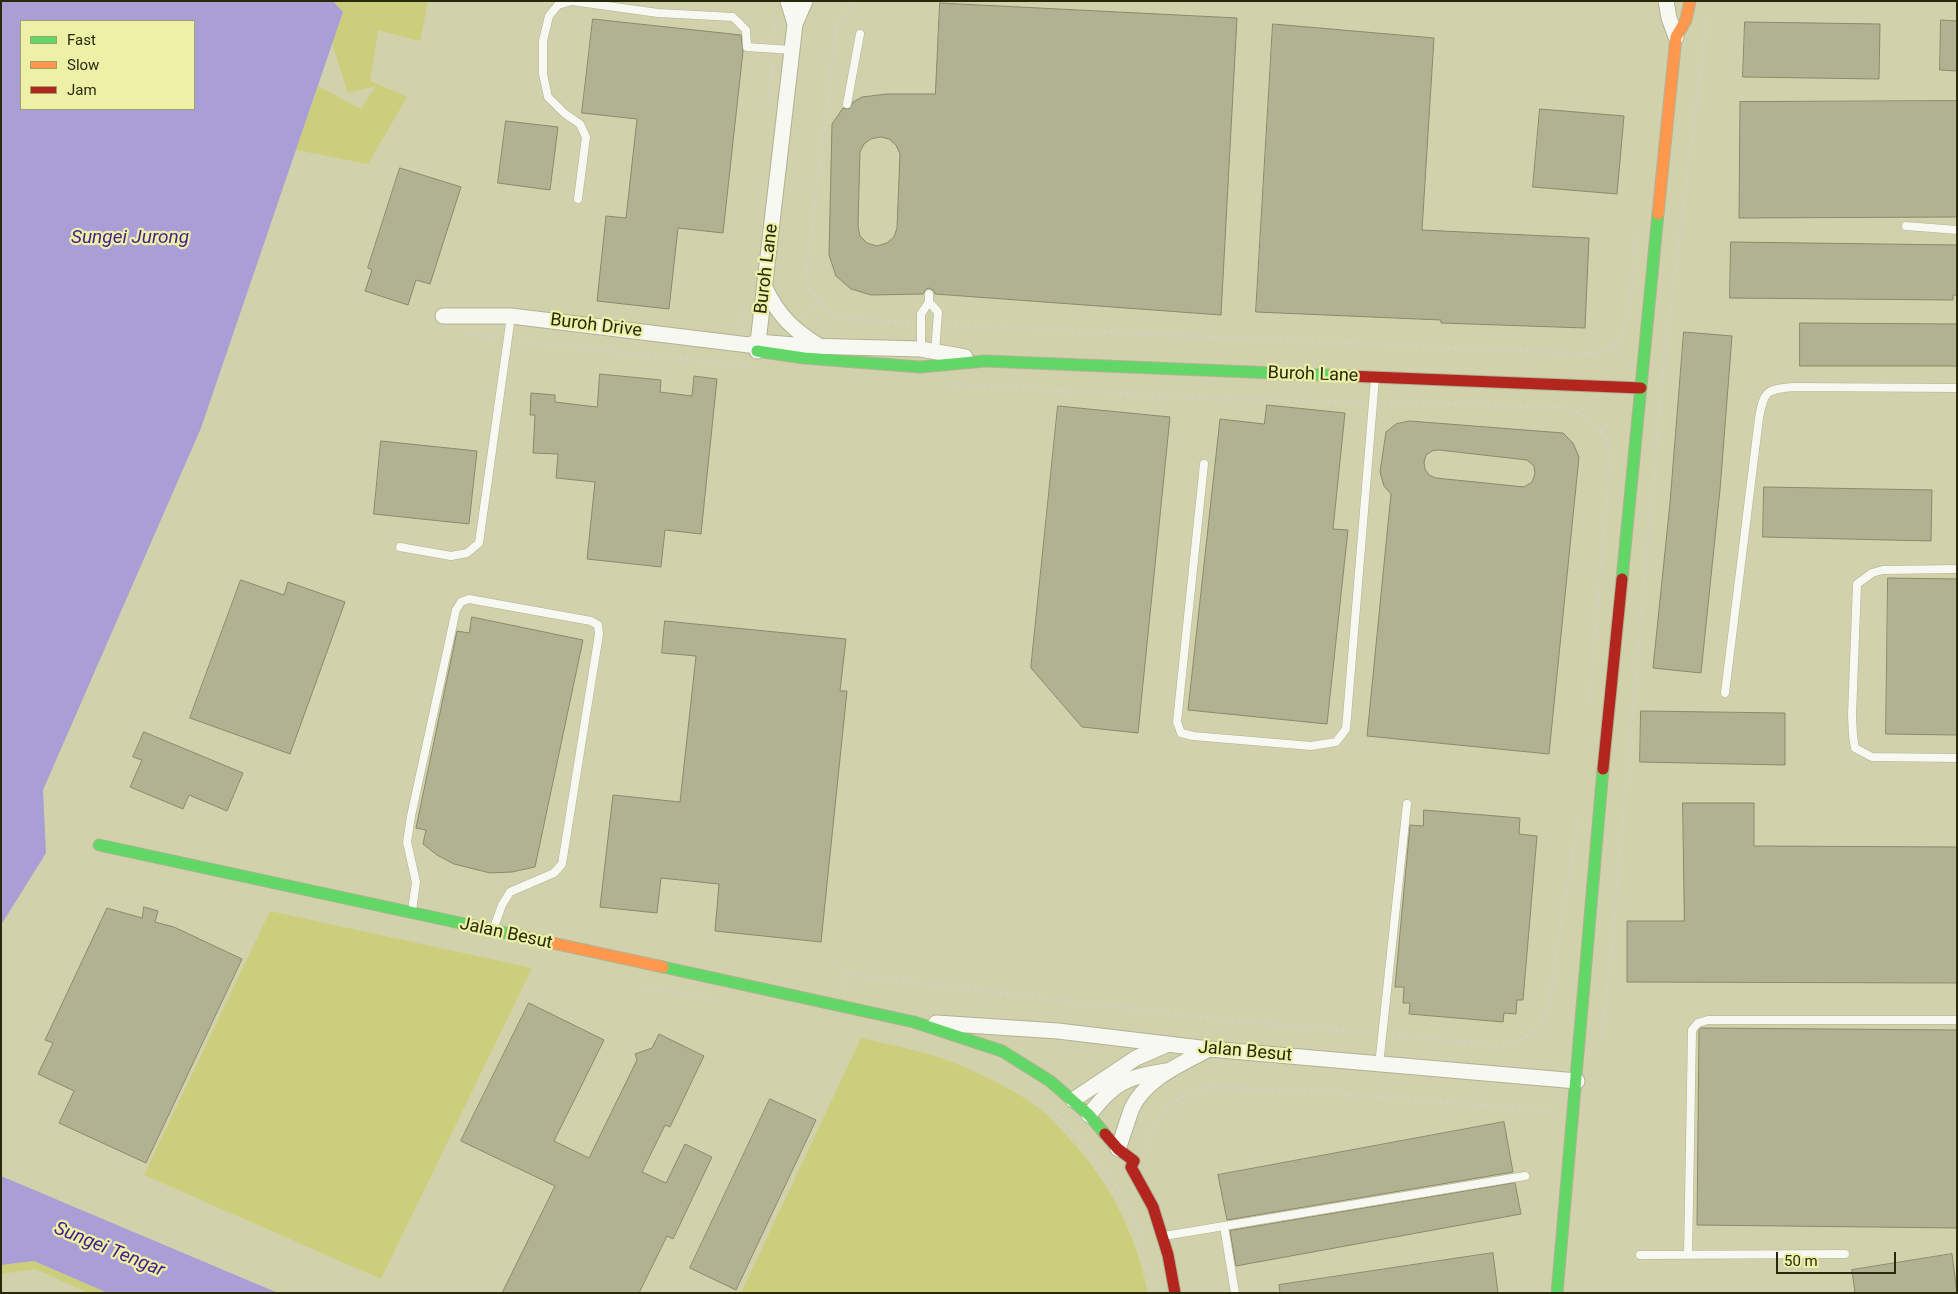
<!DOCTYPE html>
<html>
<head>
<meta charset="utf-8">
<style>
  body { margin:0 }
  #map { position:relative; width:1958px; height:1294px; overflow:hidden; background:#d1d2ab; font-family:Roboto,sans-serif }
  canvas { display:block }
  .frame { position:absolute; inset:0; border:2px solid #28290b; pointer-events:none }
  .legend { position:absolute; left:20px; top:20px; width:175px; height:90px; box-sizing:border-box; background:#edf1a7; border:1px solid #9ea169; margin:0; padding:6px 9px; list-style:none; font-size:15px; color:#28290b }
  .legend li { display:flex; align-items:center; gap:10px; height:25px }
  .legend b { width:25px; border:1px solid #9ea169 }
  .scale { position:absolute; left:1776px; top:1252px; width:120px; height:22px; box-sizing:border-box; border:2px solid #28290b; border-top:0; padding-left:6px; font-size:15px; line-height:18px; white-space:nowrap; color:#28290b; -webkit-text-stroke:4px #edf1a7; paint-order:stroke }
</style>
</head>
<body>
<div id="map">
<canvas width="1958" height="1294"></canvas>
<div class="frame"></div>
<ul class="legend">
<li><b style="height:6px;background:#63d668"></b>Fast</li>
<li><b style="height:6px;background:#ff974d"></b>Slow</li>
<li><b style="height:6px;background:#b3261e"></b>Jam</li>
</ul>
<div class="scale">50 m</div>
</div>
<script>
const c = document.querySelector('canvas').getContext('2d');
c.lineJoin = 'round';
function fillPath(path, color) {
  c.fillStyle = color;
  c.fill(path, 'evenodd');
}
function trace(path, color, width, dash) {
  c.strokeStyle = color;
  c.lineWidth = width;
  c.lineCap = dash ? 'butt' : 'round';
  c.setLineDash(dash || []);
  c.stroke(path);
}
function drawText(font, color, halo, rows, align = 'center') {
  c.font = font + ' Roboto,sans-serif';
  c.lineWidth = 4.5;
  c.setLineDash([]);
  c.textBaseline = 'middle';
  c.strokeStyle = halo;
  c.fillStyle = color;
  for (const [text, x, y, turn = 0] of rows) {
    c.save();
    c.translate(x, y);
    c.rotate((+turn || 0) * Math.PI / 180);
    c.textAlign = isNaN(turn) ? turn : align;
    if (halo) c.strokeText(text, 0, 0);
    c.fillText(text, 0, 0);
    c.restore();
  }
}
fillPath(new Path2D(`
  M333 1H428L420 41 378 30 370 81 407 97 368 164 296 150 318 86 361 109 376 86 348 93 332 43 343 12Z
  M270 911 532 968 381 1279 144 1175Z
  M861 1038C890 1045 921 1050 949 1061 982 1074 1019 1091 1046 1114 1053 1121 1060 1129 1067 1136 1110 1182 1135 1232 1148 1293H741Z
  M34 1261 108 1293H89L35 1269 1 1274V1265Z`), '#ccce7c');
fillPath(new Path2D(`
  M1 1H333L343 12 201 428 43 790 46 853 1 925ZM21 21H194V109H21Z
  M1 1176 278 1293H108L34 1261 1 1265Z`), '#a99ed5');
const building = new Path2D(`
  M940 3 1237 18 1221 315 935 294 934 291 929 288 926 289 923 294 871 295 851 289 836 276 829 255 832 124 843 108 849 109 853 102 862 97 887 94H935ZM881 137 889 139 896 145 900 154 897 228 894 237 887 243 877 246 867 243 860 236 858 226 860 152 864 144 871 139Z
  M593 19 741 35 743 51 723 233 678 228 669 309 597 301 606 216 626 218 637 119 582 113Z
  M1941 20 1957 21V71L1940 70Z
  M1745 22 1880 24 1879 79 1743 77Z
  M1273 24 1434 38 1422 230 1589 238 1585 328 1441 323V320L1256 312Z
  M1957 101V217L1739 218 1740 102Z
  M1540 109 1624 116 1617 194 1533 187Z
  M506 121 558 127 550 190 498 183Z
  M400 168 461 187 430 284 416 280 408 305 365 291 372 270 368 268Z
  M1731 242 1957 245V295H1953V300L1730 298Z
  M1800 323 1957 324V366H1800Z
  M1684 332 1732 336 1720 490 1701 673 1653 668 1670 503Z
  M600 374 661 380 660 392 692 396 694 376 717 379 701 534 665 530 661 567 587 559 595 482 556 478 558 454 533 453 535 415H530L531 393 555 395V402L597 407Z
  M1267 405 1345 413 1333 529 1348 530 1327 724 1188 710 1220 419 1264 424Z
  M1058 406 1170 417 1138 733 1082 727 1031 668Z
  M1410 421 1563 433 1573 443 1579 457 1549 754 1367 736 1391 494 1384 486 1380 472 1386 432 1396 424ZM1439 450 1527 460 1534 466 1535 474 1532 482 1524 487 1436 478 1429 475 1425 469 1424 462 1426 455 1432 451Z
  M381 441 477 451 469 524 374 514Z
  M1764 487 1932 490 1931 541 1763 537Z
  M1888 578 1957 579V735L1886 734Z
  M241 580 284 595 288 582 345 602 290 754 190 718Z
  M472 617 583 640 535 867 512 872 490 873 454 864 437 855 423 844 426 830 416 828 457 631 469 633Z
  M665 621 846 639 840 691H847L821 942 715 931 719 884 661 878 657 913 600 907 613 795 680 802 696 656 662 653Z
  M1641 711 1785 713V765L1640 762Z
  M144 732 243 773 227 811 189 795 183 809 130 787 142 760 133 757Z
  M1683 803H1754V846L1957 847V983L1627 982V921H1684Z
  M1424 810 1520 818 1519 834 1537 836 1523 1000H1517L1516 1014 1504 1013 1503 1022 1409 1014 1410 1003H1403L1404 987H1395L1410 825 1423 826Z
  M144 907 158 911 155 922 174 927 242 959 146 1163 59 1123 74 1091 38 1074 53 1043 45 1040 107 908 142 918Z
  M529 1003 604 1040 554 1141 589 1158 637 1060 635 1054 652 1048 659 1034 704 1056 670 1127 665 1125 642 1172 666 1183 685 1144 712 1157 673 1239 667 1236 639 1293H502L555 1186 461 1141Z
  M1701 1028 1957 1030V1228L1697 1225 1699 1030Z
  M770 1099 816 1120 736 1290 690 1268Z
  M1504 1122 1513 1172 1227 1220 1218 1175Z
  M1515 1183 1521 1214 1236 1266 1230 1231Z
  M1493 1253 1498 1293H1280L1279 1285Z
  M1952 1254 1957 1293H1855L1852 1270Z`);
fillPath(building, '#b1b292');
trace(building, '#8a8a6b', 1);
const lane = new Path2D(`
  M847 104 860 34
  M578 199 586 137 580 124 564 113 548 97 543 74V41L549 16 558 5 572 1 658 13 733 17 746 30 747 47 792 50
  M1906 226 1957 230
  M929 302 938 312 935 352
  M921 349V314L929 302V294
  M1204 464 1177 722 1181 733 1193 736 1311 746 1336 742 1346 729 1375 378
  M400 547 451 556 467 553 479 543 511 316
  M1957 569 1883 570 1872 573 1857 584 1852 715 1853 736 1855 748 1872 757 1957 758
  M1725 693 1759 418C1764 391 1766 389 1794 387L1957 388
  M412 911 416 882 407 842 411 816 456 610 461 602 469 599 591 621 598 625 599 634 562 864 554 873 510 892 502 905 493 930
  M1379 1065 1407 804
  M1224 1226 1235 1293
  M1164 1236 1525 1176
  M1640 1255 1845 1254
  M1688 1255 1692 1030 1698 1023 1708 1020H1957`);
const street = new Path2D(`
  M788 1 795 24
  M1666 1 1669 18 1676 37
  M765 288C779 316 792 329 819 346
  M443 316H511L749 345 757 342 807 346 921 349 965 357
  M757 351 795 24 805 1
  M936 1023 1058 1031 1209 1049 1577 1081
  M1073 1100 1136 1058 1166 1045
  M1089 1115C1115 1081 1126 1078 1166 1071
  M1118 1149C1123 1136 1127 1121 1132 1108 1146 1078 1182 1064 1209 1049`);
const fast = new Path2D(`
  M757 351 804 358 920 367 985 361 1347 376
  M1622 579 1658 214
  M99 845 511 934
  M663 967 914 1022 1002 1051 1050 1081 1089 1115 1105 1134
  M1557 1293 1603 769`);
const slow = new Path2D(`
  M1658 214 1676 37 1686 20 1690 1
  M511 934 663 967`);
const jam = new Path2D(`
  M1347 376 1641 388
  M1603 769 1622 579
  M1105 1134 1118 1149 1134 1161 1131 1167 1153 1207 1168 1255 1175 1293`);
trace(lane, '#b1b293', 9);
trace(street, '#b1b293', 17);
trace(fast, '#b1b293', 13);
trace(slow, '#b1b293', 13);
trace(jam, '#b1b293', 13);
trace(new Path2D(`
  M858 1 837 22 806 277 809 290 826 309 837 318 910 323
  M774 39 776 17
  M768 106 773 60
  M804 318 820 302
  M948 325 1595 354C1601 352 1607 351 1612 346 1634 325 1633 261 1636 231
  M736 328 741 326 745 308
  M466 333 497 338
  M518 341 748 366
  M1613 346 1619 354
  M951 384 1212 399 1364 402
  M1068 403 1069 391
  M1383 403 1571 407C1590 418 1605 431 1611 453L1589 704
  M1601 432 1610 423
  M642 986 718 1000
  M842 988 846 974 1225 1020 1371 1033
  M1392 1035 1501 1046C1525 1042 1541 1027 1549 1005L1578 817
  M1601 1037 1610 965 1665 350 1707 19
  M1052 1110C1082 1139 1111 1172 1130 1209 1137 1223 1141 1239 1146 1253
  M1145 1148C1150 1142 1150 1133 1154 1126 1166 1102 1187 1092 1211 1087L1330 1093 1536 1110 1552 1112 1556 1115
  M1150 1266 1154 1293`), '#d1d2c4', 3, [2.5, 4]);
trace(lane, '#f8f8f2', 8);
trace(street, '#f8f8f2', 15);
trace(fast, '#63d668', 11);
trace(slow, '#ff974d', 11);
trace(jam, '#b3261e', 11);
drawText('18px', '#28290b', '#edf1a7', [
  ["Buroh Lane",767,269,-83],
  ["Buroh Drive",596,326,7],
  ["Buroh Lane",1313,375,2],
  ["Jalan Besut",506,934,12],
  ["Jalan Besut",1245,1052,5]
]);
drawText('italic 19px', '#431d8d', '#edf1a7', [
  ["Sungei Jurong",130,238],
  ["Sungei Tengar",109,1250,22]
]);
</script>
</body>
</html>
